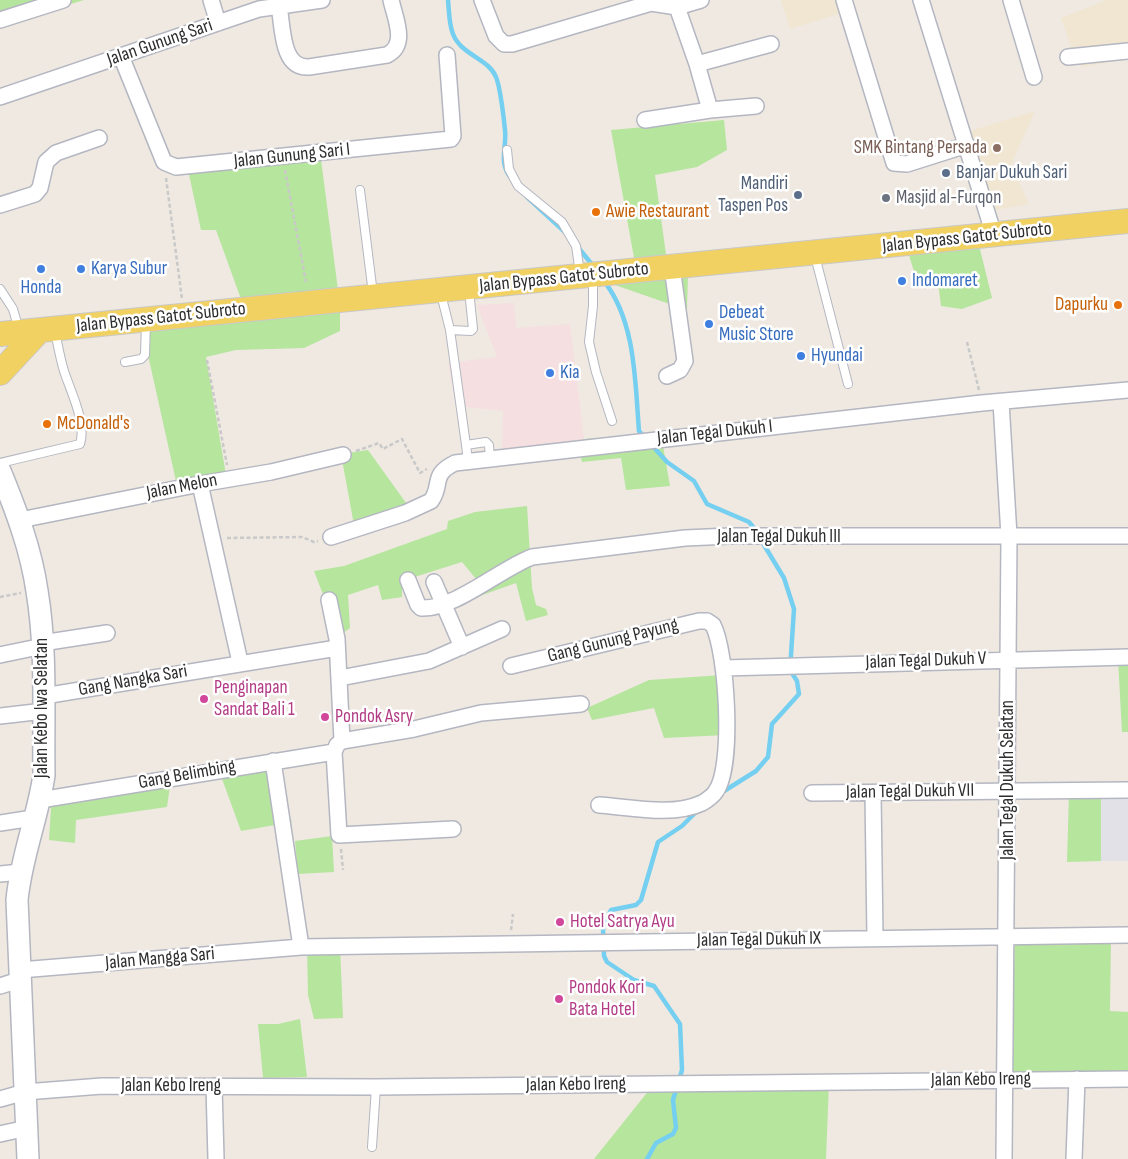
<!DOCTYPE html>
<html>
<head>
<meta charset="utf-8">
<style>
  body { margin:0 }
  canvas { display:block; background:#efe9e1 }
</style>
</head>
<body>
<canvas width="1128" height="1159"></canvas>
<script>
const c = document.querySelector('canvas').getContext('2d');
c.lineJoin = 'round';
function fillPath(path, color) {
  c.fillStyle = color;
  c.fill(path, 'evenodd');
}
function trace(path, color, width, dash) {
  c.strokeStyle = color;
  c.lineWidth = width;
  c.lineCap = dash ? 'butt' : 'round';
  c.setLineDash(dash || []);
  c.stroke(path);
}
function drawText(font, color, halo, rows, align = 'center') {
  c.font = font + ' "Sofia Sans Condensed",sans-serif';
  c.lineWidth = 5;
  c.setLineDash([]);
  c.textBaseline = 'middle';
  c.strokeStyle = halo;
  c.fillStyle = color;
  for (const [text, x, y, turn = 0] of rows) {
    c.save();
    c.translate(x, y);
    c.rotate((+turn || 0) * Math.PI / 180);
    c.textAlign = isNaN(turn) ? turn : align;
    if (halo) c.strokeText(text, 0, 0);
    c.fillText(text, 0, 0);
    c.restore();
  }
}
fillPath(new Path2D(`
  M1101 792H1128V861H1101Z`), '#e3e1e8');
fillPath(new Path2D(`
  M781 0H835L839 14 790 29Z
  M1107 0H1128V59L1082 67 1076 61 1061 18Z
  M1035 111 1011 165 1029 204 995 210 970 131Z`), '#f0e6d1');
fillPath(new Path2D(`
  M514 303 516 328 570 324 584 439 578 446 502 453 503 411 456 406 448 363 497 357 477 305Z`), '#f5dfe0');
fillPath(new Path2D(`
  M0 0H84L0 25Z
  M724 120 727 150 697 167 655 175 669 276 688 274 687 310 612 284 638 280 611 130Z
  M320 152 340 305V331L304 348 236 350 206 357 226 475 178 490 142 328 246 313 216 230H201L188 170Z
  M979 245 992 298 962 309 941 306 938 282 919 287 906 246Z
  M661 434 670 486 626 490 621 458 582 462 578 446 584 439Z
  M368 450 409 507 354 525 341 454Z
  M527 506 532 588 536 605 546 609 548 615 526 621 516 583 463 602 458 591 476 579 462 562 402 581V597L382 600 378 585 348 595 350 628 339 636 314 571 344 566 447 529 448 521 475 512Z
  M1118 660H1128V732H1122Z
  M722 675 726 735 664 738 654 708 592 720 587 708 649 680Z
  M264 769 292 822 241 831 221 776Z
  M171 779 167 807 76 820 75 843 49 840 51 808H34L36 791Z
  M1069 792H1101V861L1067 862Z
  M332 836 334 872 298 874 295 841Z
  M1111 936 1110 1011 1128 1012V1080L1011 1084 1015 937Z
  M340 945 343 1018 314 1019 308 995 307 946Z
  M300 1019 307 1077 263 1078 258 1024H278Z
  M829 1083 826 1159H594L654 1084Z`), '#b6e59e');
trace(new Path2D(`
  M448 0C449 10 449 25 453 34 461 55 488 58 496 77 500 86 504 119 505 130 507 148 498 162 511 178
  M527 197 567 234
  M577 246 594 267
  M604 281C636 322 635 382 639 431L645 438
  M650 443 667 462 694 481 707 504 749 522 758 533
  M721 793 756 771 768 757 772 724 799 694 797 681 790 670 794 609 784 578 761 540
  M647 1159 656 1143 673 1134 676 1128 673 1100 682 1070 680 1024 654 986 634 980 607 962 604 956 603 927 611 910 636 905 641 900 658 842 682 826 699 809`), '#75cff0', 4.5);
const lane = new Path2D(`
  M507 150 509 169 518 186 562 222 576 246 580 273
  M360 190 373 294
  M815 256 848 384
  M593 276V306L589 342 596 372 612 421
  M0 289 13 309 19 330
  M441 294 450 330 471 331 473 329 469 290
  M450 330 466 445
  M125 362 141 359 145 355 146 322
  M468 461 466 445 486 442 489 445 490 459
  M0 463 80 444C87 423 70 390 64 371 60 358 58 345 55 332
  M372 1147 376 1087`);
const street = new Path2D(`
  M211 0 218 23
  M482 0 496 36 504 44H512L651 3
  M650 0 651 3 677 7 701 0
  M844 0 894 163 907 164 967 145
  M921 0 994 235
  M1011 0 1034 77
  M279 6C283 27 281 69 309 67L387 55C408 45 395 18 391 0
  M677 7 697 64 710 110
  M0 20 63 0
  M121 56 164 162 176 167 451 139 453 136 447 55
  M1068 57 1128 51
  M697 64 771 44
  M0 97 259 9 322 0
  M645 120 710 110 756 106
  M0 205 35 194 40 188 46 162 56 153 99 138
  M667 376 680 370 685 361 672 267
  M1001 402 1009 536 1004 1159
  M200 484 240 662
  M20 520 200 484 271 472 343 455
  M331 537 405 513 431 501C443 485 430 475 455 463L982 403 1128 390
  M408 580 418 605 421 608C454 610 500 569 532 557L685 538 730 536H1128
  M434 582 462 647
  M329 600 337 639 342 741
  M42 643 107 633
  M0 655 43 646
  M511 666 699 621H707L713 625C727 652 734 766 716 791 714 795 706 801 702 803 672 817 630 807 599 805
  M724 668 1128 657
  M340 678 429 661 502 629
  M44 696 337 648
  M0 716 44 711
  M273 761 301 947
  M812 793 1128 790
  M873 793 875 938
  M40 800 334 752
  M0 823 33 818
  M453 829 339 835 334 752 337 745 342 741 414 729 481 713 581 704
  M0 874 20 872
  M20 970 301 947 1128 935
  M0 986 19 980
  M214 1086 216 1159
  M0 1099 25 1092 102 1086 376 1087 1128 1079
  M0 1134 27 1128
  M1074 1159 1077 1079`);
const secondary = new Path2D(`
  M0 471C16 510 31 549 37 591 47 651 43 714 44 775 38 817 21 857 17 900L28 1159`);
const primary = new Path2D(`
  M0 334 1128 221
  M0 373 39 331`);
trace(lane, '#b4b7c1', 10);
trace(street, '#b4b7c1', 18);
trace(secondary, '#b4b7c1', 24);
trace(primary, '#c9c9c9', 26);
trace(new Path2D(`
  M285 170 306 282
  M166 178 182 299
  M967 342 979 390
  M207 360 227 465
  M356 451 379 443 383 449 402 439 420 473 427 469
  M227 538 302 537 314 542 318 541
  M0 597 21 593
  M341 849 343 870
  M511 930 513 914`), '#c9c9c9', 2.5, [4, 2.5]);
trace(lane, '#fff', 8);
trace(street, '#fff', 15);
trace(secondary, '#fff', 21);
trace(primary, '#f2d163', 24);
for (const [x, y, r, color] of [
  [997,148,5,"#8d6e63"],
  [946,173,5,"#5c6f8a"],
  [798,195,5,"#5c6f8a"],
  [886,198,5,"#6b7280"],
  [596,212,5,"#e8710a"],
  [41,269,5,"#3f7fe0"],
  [81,269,5,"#3f7fe0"],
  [902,281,5,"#3f7fe0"],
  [1118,305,5,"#e8710a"],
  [709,324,5,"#3f7fe0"],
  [801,356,5,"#3f7fe0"],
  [550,373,5,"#3f7fe0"],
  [47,424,5,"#e8710a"],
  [204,699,5,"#d1479c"],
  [325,717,5,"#d1479c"],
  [560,922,5,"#d1479c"],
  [559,999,5,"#d1479c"]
]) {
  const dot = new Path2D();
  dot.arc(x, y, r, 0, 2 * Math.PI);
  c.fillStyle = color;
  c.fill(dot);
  trace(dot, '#fff', 2);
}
drawText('19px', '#2e2e2e', '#fff', [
  ["Jalan Gunung Sari",160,43,-19],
  ["Jalan Gunung Sari I",292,156,-6],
  ["Jalan Bypass Gatot Subroto",967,238,-6],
  ["Jalan Bypass Gatot Subroto",564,278,-6],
  ["Jalan Bypass Gatot Subroto",161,318,-6],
  ["Jalan Tegal Dukuh I",715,433,-6],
  ["Jalan Melon",182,487,-11],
  ["Jalan Tegal Dukuh III",779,537],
  ["Gang Gunung Payung",613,641,-14],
  ["Jalan Tegal Dukuh V",926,661,-2],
  ["Gang Nangka Sari",133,681,-10],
  ["Jalan Kebo Iwa Selatan",42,708,-90],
  ["Gang Belimbing",187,775,-10],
  ["Jalan Tegal Dukuh Selatan",1008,780,-90],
  ["Jalan Tegal Dukuh VII",910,792,-1],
  ["Jalan Tegal Dukuh IX",759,940,-1],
  ["Jalan Mangga Sari",160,959,-5],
  ["Jalan Kebo Ireng",981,1080,-1],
  ["Jalan Kebo Ireng",576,1085,-1],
  ["Jalan Kebo Ireng",171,1086]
]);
drawText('19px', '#785e54', '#fff', [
  ["SMK Bintang Persada",987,148]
], 'right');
drawText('19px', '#4e5e75', '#fff', [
  ["Banjar Dukuh Sari",956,173],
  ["Mandiri",788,184,"right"],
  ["Taspen Pos",788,206,"right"]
], 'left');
drawText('19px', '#5b616d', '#fff', [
  ["Masjid al-Furqon",896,198]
], 'left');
drawText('19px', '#c56008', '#fff', [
  ["Awie Restaurant",606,212],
  ["Dapurku",1108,305,"right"],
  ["McDonald's",57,424]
], 'left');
drawText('19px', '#366cbe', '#fff', [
  ["Karya Subur",91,269],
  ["Indomaret",912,281],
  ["Honda",41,288,"center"],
  ["Debeat",719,313],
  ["Music Store",719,335],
  ["Hyundai",811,356],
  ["Kia",560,373]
], 'left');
drawText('19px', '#b23c85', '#fff', [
  ["Penginapan",214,688],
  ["Sandat Bali 1",214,710],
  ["Pondok Asry",335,717],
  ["Hotel Satrya Ayu",570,922],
  ["Pondok Kori",569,988],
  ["Bata Hotel",569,1010]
], 'left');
</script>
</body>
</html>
